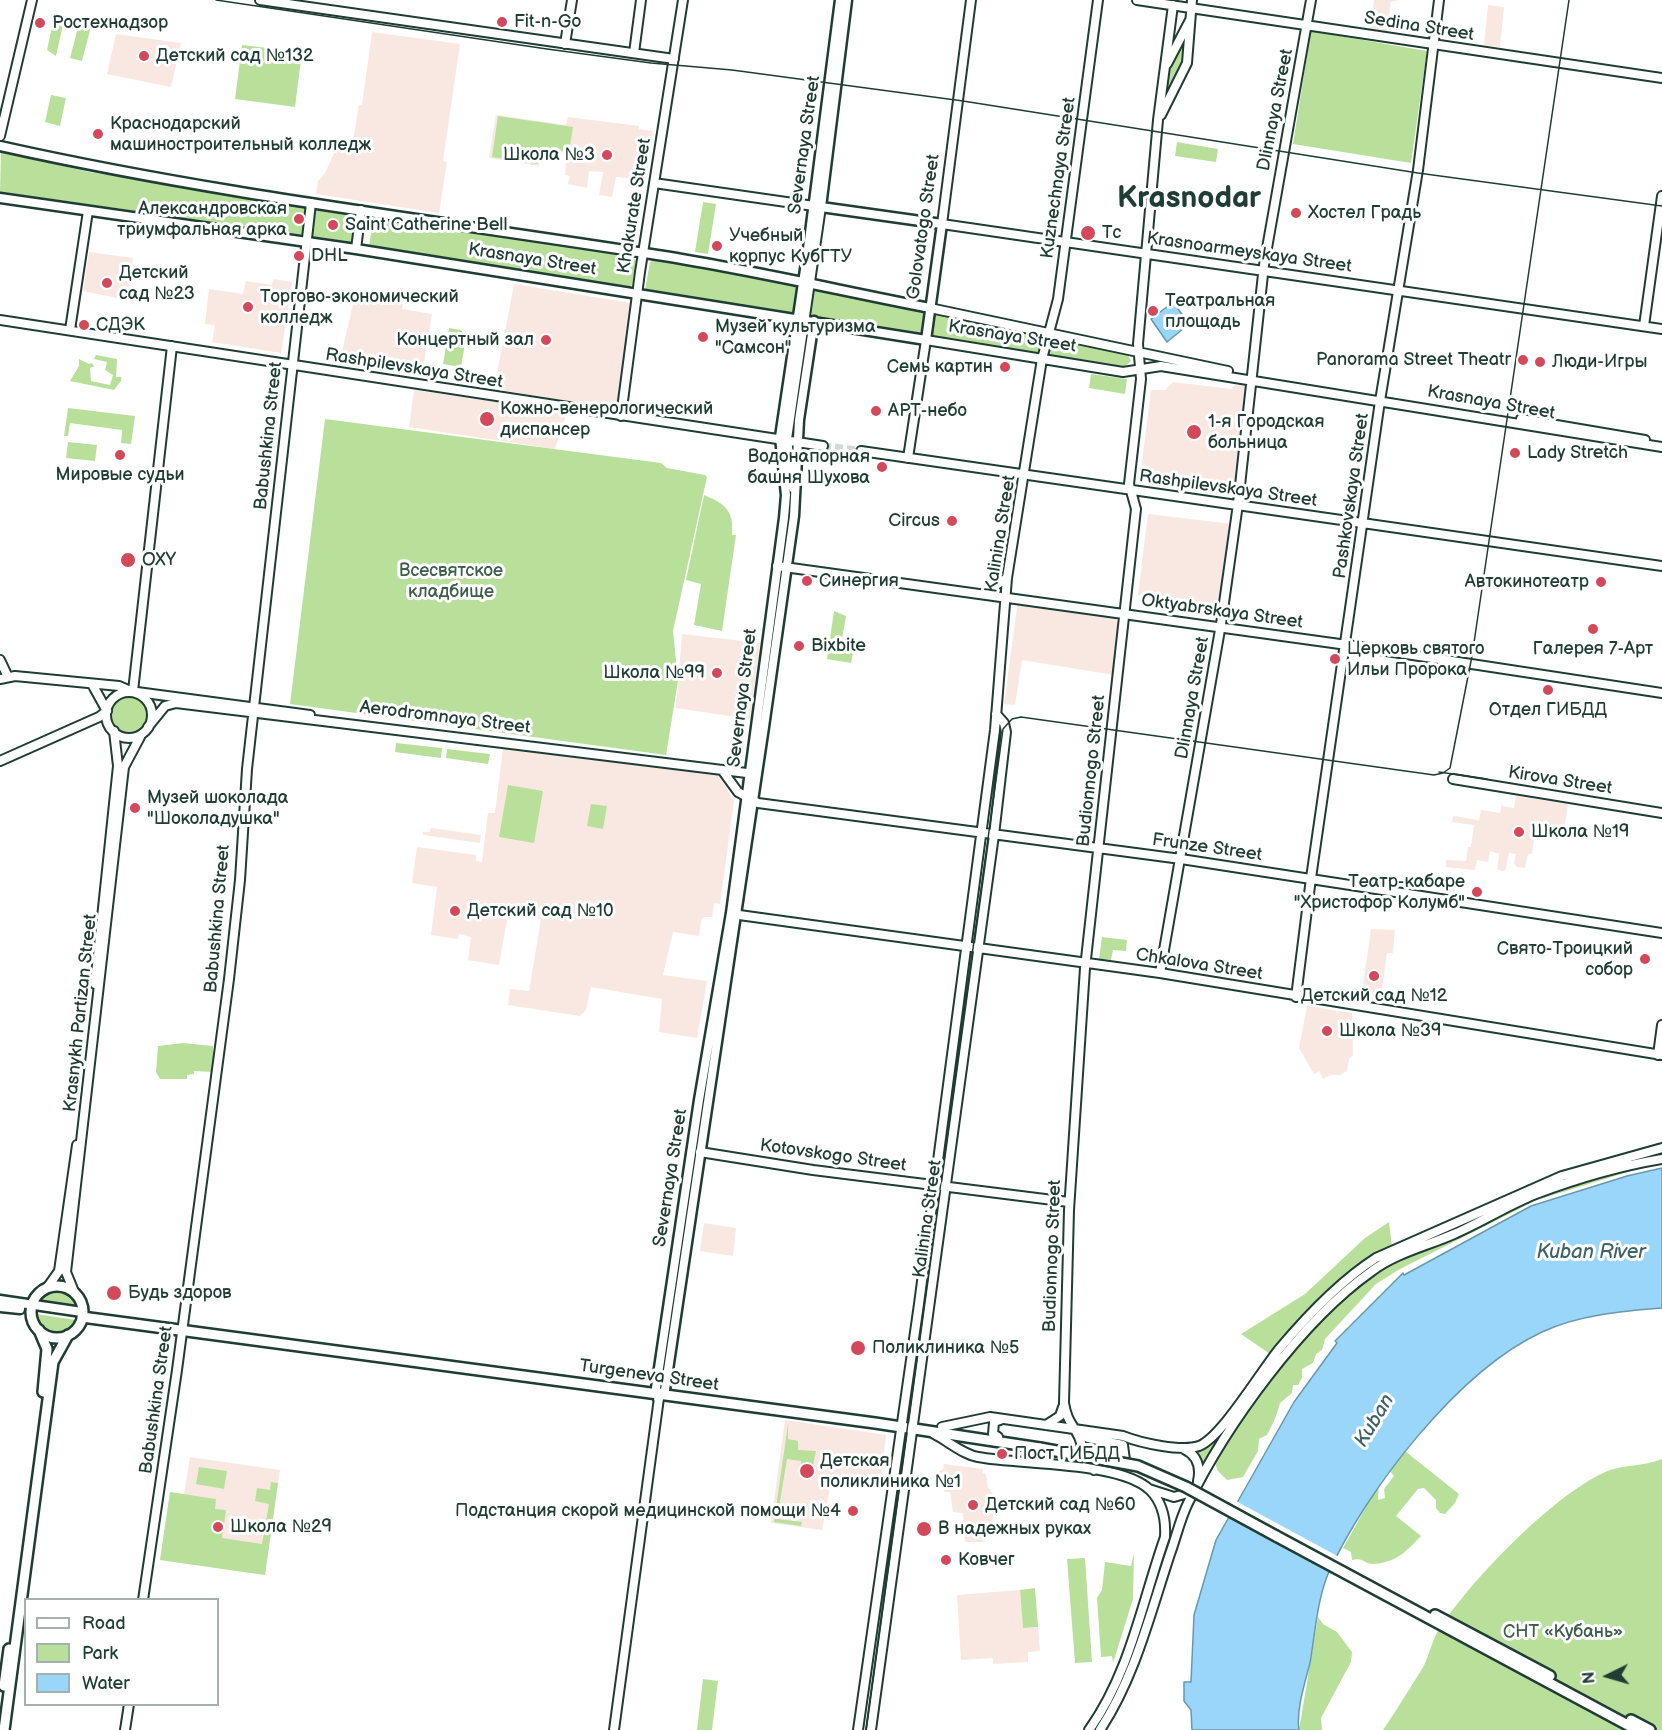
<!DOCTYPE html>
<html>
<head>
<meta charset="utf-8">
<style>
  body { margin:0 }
  #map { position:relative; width:1662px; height:1730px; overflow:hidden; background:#fff; font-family:"Balsamiq Sans",sans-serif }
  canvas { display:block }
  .legend { position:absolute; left:24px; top:1598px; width:195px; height:108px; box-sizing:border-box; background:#fff; border:2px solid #a5b1ae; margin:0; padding:8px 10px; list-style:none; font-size:18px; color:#1f3d34 }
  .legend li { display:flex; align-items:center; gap:12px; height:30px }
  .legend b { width:30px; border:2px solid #a5b1ae }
  .north { position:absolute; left:1578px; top:1646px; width:60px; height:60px; -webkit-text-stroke:4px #fff; paint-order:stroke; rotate:265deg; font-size:16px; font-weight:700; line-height:24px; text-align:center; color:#1f3d34 }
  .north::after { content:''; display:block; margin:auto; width:21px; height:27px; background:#1f3d34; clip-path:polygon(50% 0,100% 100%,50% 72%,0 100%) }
</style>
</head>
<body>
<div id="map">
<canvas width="1662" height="1730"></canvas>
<ul class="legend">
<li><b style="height:8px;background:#fff"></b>Road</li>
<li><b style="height:16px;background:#b8e09b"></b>Park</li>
<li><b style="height:16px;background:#99d6fa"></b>Water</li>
</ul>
<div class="north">N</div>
</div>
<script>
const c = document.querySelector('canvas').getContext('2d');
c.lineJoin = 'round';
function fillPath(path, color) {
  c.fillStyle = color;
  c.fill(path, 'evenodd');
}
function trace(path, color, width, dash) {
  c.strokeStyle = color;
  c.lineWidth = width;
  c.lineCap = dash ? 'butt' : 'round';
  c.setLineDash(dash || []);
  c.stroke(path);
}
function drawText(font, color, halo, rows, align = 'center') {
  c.font = font + ' "Balsamiq Sans",sans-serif';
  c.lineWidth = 6;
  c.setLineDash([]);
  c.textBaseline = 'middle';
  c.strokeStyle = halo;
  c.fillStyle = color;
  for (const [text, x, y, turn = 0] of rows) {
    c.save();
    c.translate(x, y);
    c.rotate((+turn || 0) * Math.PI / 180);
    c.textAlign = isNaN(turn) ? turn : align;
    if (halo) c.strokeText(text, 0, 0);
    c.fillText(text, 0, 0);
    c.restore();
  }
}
fillPath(new Path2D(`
  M1374 0H1399L1391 2 1387 32 1370 29Z
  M1488 5 1504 7 1500 47 1484 45Z
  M372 32 460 44 443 161 447 162 439 213 316 194 318 181 325 173 335 151 351 153 359 105H362Z
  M116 34 181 43 171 87 107 74Z
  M496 115 566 125 568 117 639 126V129L653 131 646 180 616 177 612 197 599 195 603 172 589 171 587 188 568 184 570 176 565 175 566 160 562 152 541 148 539 166 489 158Z
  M89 252 133 258 127 300 83 291Z
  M273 279 292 282 281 353 212 342 215 325 205 324 209 289 243 294 246 281 272 285Z
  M514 284 631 303 616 409 494 389Z
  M360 292 403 300 402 309 432 314 422 375 340 360 353 304H358Z
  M1173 382 1231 389 1235 385 1245 386 1236 496 1194 492V483L1157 479 1141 470 1151 390H1165Z
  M414 390 567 412 555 449 409 427Z
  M1148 514 1232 524 1218 607 1138 595Z
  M1018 601 1111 614 1119 623 1114 675 1022 660 1015 705 1004 704Z
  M682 634 760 643 750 719 676 708Z
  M503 749 718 774 734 801 720 904 714 903 712 917H704L701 921 699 936 673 932 663 975 707 981 697 1038 659 1032 662 999 591 987 586 1010 580 1016 508 1005 510 989 529 991 541 919 508 914 499 965 468 960 471 937 459 934 458 939 431 935 437 887 412 883 417 847 476 855V861L482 862 488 813H495Z
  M1516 796 1568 804 1563 838 1545 835 1534 839 1532 854H1528L1525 868 1517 867 1514 863 1516 854 1509 853 1505 871 1497 870 1499 854 1490 851 1488 862 1477 860 1475 870 1446 867V860L1466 861 1468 847H1471L1474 825 1452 822 1453 816 1479 820 1481 810 1500 813 1501 806 1514 808Z
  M431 828 481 835 480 843 423 835V832H430Z
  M1371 929 1395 930 1393 953H1387L1380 1003 1361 1000Z
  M1307 1006 1352 1013 1353 1055 1349 1059 1347 1071 1340 1075H1331L1323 1079 1319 1071 1314 1074 1299 1048Z
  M704 1223 736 1228 733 1256 700 1251Z
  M785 1420 886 1435 880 1488 835 1482V1479L832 1478 822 1530 771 1523Z
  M190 1457 280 1470 265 1575 160 1560 170 1492 184 1494Z
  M944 1464 983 1469V1473L986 1474 988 1487 993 1494 994 1511 992 1524 983 1542H965L963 1513 953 1512 950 1492H944L943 1483 938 1481 939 1471 943 1470Z
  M1020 1590 1023 1628 1038 1627 1040 1651 1028 1652V1662L993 1664V1658L961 1660 957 1595Z`), '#f8e8e1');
fillPath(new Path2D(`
  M55 13 65 16 56 56 47 50Z
  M81 16 93 19 82 61 70 58Z
  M1311 31 1427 51 1411 163 1293 144Z
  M1184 40 1183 66 1166 95 1168 70Z
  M242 45 302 52 295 107 235 99Z
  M51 95 66 98 60 126 45 122Z
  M498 116 573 127 569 152 540 147 537 164 492 157Z
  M1177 142 1218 149 1216 162 1175 156Z
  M1 151 89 172 308 205 304 235 0 192Z
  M703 202 716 204 708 254 695 252Z
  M315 210 357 216 353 244 311 238Z
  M374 216 633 257 636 261 632 285 628 288 369 246Z
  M658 258 798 287 793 314 645 290 650 262Z
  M812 290 924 311 921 335 808 316Z
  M935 313 1127 353 1131 361 1125 367 932 336Z
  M449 328 461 330 466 337 461 367 443 364Z
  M96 355 117 359 116 377H121V381L114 390 70 381 79 366V359L89 364 92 363 94 366 90 368 91 381 110 385 113 375 105 370 107 362 94 359Z
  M1091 374 1127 379 1125 394 1089 388Z
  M68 408 135 416 131 444 121 443 122 430 70 423 68 436H64Z
  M325 419 661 463 667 468 705 475 707 477 673 631 678 681 666 755 290 704Z
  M68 442 97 445 95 461 66 458Z
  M704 495C726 504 734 511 732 535H736L722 631 694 625 701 584 686 580Z
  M834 611 846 616 840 650 853 653 851 663 827 659Z
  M110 715a19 19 0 1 1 38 0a19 19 0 1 1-38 0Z
  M396 743 442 748 441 758 395 752Z
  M447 749 490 754 488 764 446 758Z
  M508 785 543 791 534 843 499 837Z
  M591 804 607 806 603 829 587 826Z
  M1102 937 1127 940 1126 951 1113 950 1111 960 1099 959Z
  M183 1043 213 1046V1072L194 1071V1074L187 1075V1079H160L156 1072 158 1046Z
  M1662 1151V1157L1609 1169 1387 1259 1297 1340 1202 1472 1191 1449H1198L1307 1323 1371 1263 1470 1222 1560 1179Z
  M1662 1161V1164L1631 1171 1537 1200 1400 1269 1376 1284 1325 1339 1322 1350 1316 1354 1313 1363 1302 1369V1378L1298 1385H1293L1292 1393 1280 1403C1277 1415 1273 1424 1267 1435L1259 1439 1258 1451 1243 1477 1227 1480 1217 1470 1215 1460C1262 1389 1312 1316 1384 1266L1534 1198 1611 1173Z
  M1389 1222 1392 1246 1361 1262 1296 1325 1270 1354 1241 1334 1305 1294 1365 1238Z
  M62 1291 72 1297 78 1308 38 1303 46 1294Z
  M36 1314 76 1320 66 1331 52 1332 40 1324Z
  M788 1424V1439L798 1441V1450L816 1451 810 1480 804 1479 801 1461 787 1459 777 1519 802 1522 801 1526 774 1522Z
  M1405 1451 1459 1494 1455 1503 1445 1514 1440 1513 1436 1508V1500L1424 1488 1418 1489 1396 1516 1421 1536C1404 1553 1399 1561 1374 1564 1365 1565 1364 1557 1352 1560L1351 1552 1343 1548 1379 1484 1378 1500 1385 1498 1384 1489 1394 1476 1389 1470Z
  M1662 1459V1730H1383C1397 1710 1409 1689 1422 1669 1429 1657 1431 1643 1438 1631 1469 1582 1552 1496 1605 1472 1623 1464 1643 1467 1662 1459Z
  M199 1467 227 1471 224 1489 196 1484Z
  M271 1482 278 1483 265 1575 160 1560 170 1492 216 1499 215 1509 226 1510 222 1538 262 1544 269 1504 255 1501 257 1488 270 1490Z
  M1134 1553 1133 1599 1113 1663 1112 1656 1101 1657 1097 1598 1102 1590 1105 1562 1131 1566Z
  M1085 1558 1092 1662 1075 1663 1067 1559Z
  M1035 1588 1038 1627 1023 1628 1020 1590Z
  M1318 1617 1323 1624 1337 1632 1352 1652 1351 1662 1321 1718 1322 1730H1299Z
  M703 1679 718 1681 712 1730H697Z`), '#b8e09b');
const water = new Path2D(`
  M1173 302 1189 324 1167 342 1151 319Z
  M1662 1168V1308C1623 1311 1578 1315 1542 1332 1458 1371 1366 1490 1328 1574 1317 1601 1315 1634 1310 1663 1305 1683 1296 1709 1299 1730H1192L1191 1710 1184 1701V1682H1191L1194 1615 1216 1540 1294 1402 1337 1343 1335 1341 1403 1273 1404 1275 1531 1206 1627 1176Z`);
fillPath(water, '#99d6fa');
trace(water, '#6899ab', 1.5);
fillPath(new Path2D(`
  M1234 1500 1341 1558 1333 1572 1226 1515Z`), '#fff');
trace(new Path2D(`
  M823 446 861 451`), '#d2d8d6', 8, [8, 4]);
const secondary = new Path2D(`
  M260 0 674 59
  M971 0 942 224 1662 329
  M1137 0 1662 78
  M565 44 572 0
  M634 53 641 0
  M1167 64 1190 20
  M1161 115 1187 63 1192 0
  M0 136 32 0
  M654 183 814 206
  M356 249 361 210
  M930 308 1228 371
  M0 320 823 446
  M1644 326 1662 196
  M70 330 88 211
  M621 416 640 272 683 0
  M1521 419 1645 440
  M861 451 1662 566
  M908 458 926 340 1123 372 1161 366 1662 447
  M793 488 787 439 821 207
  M777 566 1347 645 1662 693
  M988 590 1007 578
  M0 660 8 677
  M0 679 15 676 119 686 128 690
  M92 684 107 711
  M133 691 172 346
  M106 715a23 23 0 1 1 46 0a23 23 0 1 1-46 0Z
  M137 692 310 715
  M148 727 165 706 176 703 755 774
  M0 761 99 717 107 711
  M722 770 738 792 758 803 1181 859 1662 933
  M1453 779 1662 813
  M732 914 1160 973 1662 1055
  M1160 973 1221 624 1238 504 1264 265 1311 0
  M95 984 118 766 114 731
  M1296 997 1311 878 1380 401 1418 170 1439 0
  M1658 1055 1662 1025
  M700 1152 813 1170 1069 1202
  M47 1288 59 1271 77 1145
  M75 1294 66 1272 124 767 140 737
  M1046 1425 1060 1416 1063 1407
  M942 1427 990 1417 1123 1436C1141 1443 1181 1452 1199 1446 1222 1437 1261 1371 1280 1348 1307 1316 1340 1281 1376 1258L1562 1176 1662 1148
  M1078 1432 1088 1438 1123 1445 1125 1460
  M934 1434C948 1441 962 1454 978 1457 1020 1465 1120 1461 1150 1490 1163 1503 1166 1520 1165 1537 1142 1602 1130 1673 1089 1730
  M998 1437 993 1434 994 1422 1000 1420
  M1184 1449C1197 1455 1201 1467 1198 1481
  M1094 1470C1080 1459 1085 1450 1079 1437 1072 1423 1067 1421 1064 1403L1069 1210 1085 968 1136 509 1129 484 1141 379 1138 344 1158 120 1173 5
  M1149 1489 1174 1497 1195 1491
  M143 1600 177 1370 229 979 240 880 247 769 311 203
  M125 1730 129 1704
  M614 1730 659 1398
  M858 1730 919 1304 995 730 1007 578 1042 359 1058 299 1098 0
  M871 1730 994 835 1006 732 1004 723 996 714
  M1100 1730C1135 1677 1150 1614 1170 1554 1176 1538 1180 1519 1188 1503 1226 1425 1301 1321 1372 1271 1396 1253 1427 1246 1454 1234 1482 1222 1508 1205 1536 1194 1576 1179 1620 1166 1662 1159`);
const primary = new Path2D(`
  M0 146C214 194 434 220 651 254 744 268 837 290 930 308
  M0 198 356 249 926 340 942 224 814 206
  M821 207 847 0
  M0 1300 82 1312
  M0 1307 20 1309
  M658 1398 656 1388 699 1100 731 913 784 518 786 495 780 437 807 256 840 0
  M659 1398 665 1390 764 727 794 516 799 420 814 321`);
const highway = new Path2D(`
  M31 1312a26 26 0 1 1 52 0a26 26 0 1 1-52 0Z
  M82 1317 875 1423 1040 1448
  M39 1330 47 1349 43 1392
  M1276 1536 1637 1730
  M1435 1615 1550 1676
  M4 1686 9 1649
  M1631 1720 1650 1730
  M4 1730 53 1362 68 1335`);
trace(secondary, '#1f3d34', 12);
trace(primary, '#1f3d34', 13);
trace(highway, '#1f3d34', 14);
trace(secondary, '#fff', 8);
trace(primary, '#fff', 8);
trace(highway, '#fff', 9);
trace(new Path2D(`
  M216 0 547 49 651 63 732 70 963 101 1418 173 1662 206
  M1439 772 1487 779
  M866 1730 1003 729 1012 719 1021 717 1434 775 1443 773 1450 768 1472 656 1569 0`), '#1f3d34', 1.5);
const highwayBridge = new Path2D(`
  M1040 1448 1138 1466 1186 1487 1276 1536`);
trace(highwayBridge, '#1f3d34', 14, []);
trace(highwayBridge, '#fff', 9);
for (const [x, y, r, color] of [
  [502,22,6,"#d1495b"],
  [40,23,6,"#d1495b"],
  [144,56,6,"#d1495b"],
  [98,134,6,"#d1495b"],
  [607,155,6,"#d1495b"],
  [1296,213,6,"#d1495b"],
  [299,219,6,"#d1495b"],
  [333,225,6,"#d1495b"],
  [1088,233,8,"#d1495b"],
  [717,246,6,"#d1495b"],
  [299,256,6,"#d1495b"],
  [107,283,6,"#d1495b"],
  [248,307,6,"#d1495b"],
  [1153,311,6,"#d1495b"],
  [84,325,6,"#d1495b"],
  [703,337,6,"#d1495b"],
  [546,340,6,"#d1495b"],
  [1523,360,6,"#d1495b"],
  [1540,362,6,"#d1495b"],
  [1005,367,6,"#d1495b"],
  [876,411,6,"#d1495b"],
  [487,419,8,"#d1495b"],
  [1194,432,8,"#d1495b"],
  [1515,453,6,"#d1495b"],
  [120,455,6,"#d1495b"],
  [882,467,6,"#d1495b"],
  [952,521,6,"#d1495b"],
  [128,560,8,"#d1495b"],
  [807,581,6,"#d1495b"],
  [1601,582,6,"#d1495b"],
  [1593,629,6,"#d1495b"],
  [799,646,6,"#d1495b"],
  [1335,659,6,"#d1495b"],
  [717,673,6,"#d1495b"],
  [1548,690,6,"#d1495b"],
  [135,808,6,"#d1495b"],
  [1519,832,6,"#d1495b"],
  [1477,892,6,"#d1495b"],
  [455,911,6,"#d1495b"],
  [1645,959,6,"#d1495b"],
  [1374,976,6,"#d1495b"],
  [1327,1031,6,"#d1495b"],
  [114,1293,8,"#d1495b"],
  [858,1348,8,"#d1495b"],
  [1002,1454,6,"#d1495b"],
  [807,1471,8,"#d1495b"],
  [973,1505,6,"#d1495b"],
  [853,1511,6,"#d1495b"],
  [218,1527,6,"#d1495b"],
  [924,1529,8,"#d1495b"],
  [946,1560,6,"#d1495b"]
]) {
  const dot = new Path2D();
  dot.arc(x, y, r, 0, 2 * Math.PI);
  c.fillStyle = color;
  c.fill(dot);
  trace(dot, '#fff', 2);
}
drawText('18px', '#1f3d34', '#fff', [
  ["Fit-n-Go",514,22],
  ["Ростехнадзор",52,23],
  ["Детский сад №132",156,56],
  ["Краснодарский",110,124],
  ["машиностроительный колледж",110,145],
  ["Школа №3",595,155,"right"],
  ["Александровская",287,209,"right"],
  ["триумфальная арка",287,230,"right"],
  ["Хостел Градь",1308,213],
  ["Saint Catherine Bell",345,225],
  ["Тс",1102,233],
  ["Учебный",729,236],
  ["корпус КубГТУ",729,257],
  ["DHL",311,256],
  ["Детский",119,273],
  ["сад №23",119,294],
  ["Торгово-экономический",260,297],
  ["колледж",260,318],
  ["Театральная",1165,301],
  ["площадь",1165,322],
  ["СДЭК",96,325],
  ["Музей культуризма",715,327],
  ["\"Самсон\"",715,348],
  ["Концертный зал",534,340,"right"],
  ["Panorama Street Theatr",1511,360,"right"],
  ["Люди-Игры",1552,362],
  ["Семь картин",993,367,"right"],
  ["Кожно-венерологический",500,409],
  ["диспансер",500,430],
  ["АРТ-небо",888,411],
  ["1-я Городская",1208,422],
  ["больница",1208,443],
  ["Lady Stretch",1527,453],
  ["Водонапорная",870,457,"right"],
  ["башня Шухова",870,478,"right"],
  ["Мировые судьи",120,475,"center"],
  ["Circus",940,521,"right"],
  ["OXY",142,560],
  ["Синергия",819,581],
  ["Автокинотеатр",1589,582,"right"],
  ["Bixbite",811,646],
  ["Церковь святого",1347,649],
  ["Ильи Пророка",1347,670],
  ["Галерея 7-Арт",1593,649,"center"],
  ["Школа №99",705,673,"right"],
  ["Отдел ГИБДД",1548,710,"center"],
  ["Музей шоколада",147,798],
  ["\"Шоколадушка\"",147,819],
  ["Школа №19",1531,832],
  ["Театр-кабаре",1465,882,"right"],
  ["\"Христофор Колумб\"",1465,903,"right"],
  ["Детский сад №10",467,911],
  ["Свято-Троицкий",1633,949,"right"],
  ["собор",1633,970,"right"],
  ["Детский сад №12",1374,996,"center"],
  ["Школа №39",1339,1031],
  ["Будь здоров",128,1293],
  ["Поликлиника №5",872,1348],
  ["Пост ГИБДД",1014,1454],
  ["Детская",820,1461],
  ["поликлиника №1",820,1482],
  ["Детский сад №60",985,1505],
  ["Подстанция скорой медицинской помощи №4",841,1511,"right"],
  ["Школа №29",230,1527],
  ["В надежных руках",938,1529],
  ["Ковчег",958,1560]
], 'left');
drawText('18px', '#1f3d34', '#fff', [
  ["Sedina Street",1419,27,9],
  ["Dlinnaya Street",1276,110,-79],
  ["Severnaya Street",805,145,-82],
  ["Kuznechnaya Street",1059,178,-82],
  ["Khakurate Street",635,206,-81],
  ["Golovatogo Street",924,227,-82],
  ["Krasnoarmeyskaya Street",1249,253,8],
  ["Krasnaya Street",532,260,9],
  ["Krasnaya Street",1012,337,9],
  ["Rashpilevskaya Street",414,369,9],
  ["Krasnaya Street",1491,403,10],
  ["Babushkina Street",269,436,-84],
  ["Rashpilevskaya Street",1228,489,8],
  ["Pashkovskaya Street",1352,496,-82],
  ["Kalinina Street",1001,534,-81],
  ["Oktyabrskaya Street",1222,612,8],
  ["Severnaya Street",743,698,-83],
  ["Dlinnaya Street",1193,698,-80],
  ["Aerodromnaya Street",445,718,7],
  ["Budionnogo Street",1092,771,-84],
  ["Kirova Street",1560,781,9],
  ["Frunze Street",1207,848,8],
  ["Babushkina Street",218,919,-85],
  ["Chkalova Street",1199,965,9],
  ["Krasnykh Partizan Street",81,1013,-84],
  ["Kotovskogo Street",833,1156,8],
  ["Severnaya Street",671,1178,-81],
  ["Kalinina Street",928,1219,-82],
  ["Budionnogo Street",1053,1256,-88],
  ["Turgeneva Street",649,1376,8],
  ["Babushkina Street",157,1400,-82]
]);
drawText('18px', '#3e5e49', '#fff', [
  ["Всесвятское",451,571],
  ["кладбище",451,592],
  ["СНТ «Кубань»",1563,1632]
]);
drawText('italic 20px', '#3e6366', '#fff', [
  ["Kuban River",1591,1253],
  ["Kuban",1375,1421,-59]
]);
drawText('bold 30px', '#1f3d34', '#fff', [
  ["Krasnodar",1189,199]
]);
</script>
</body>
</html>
